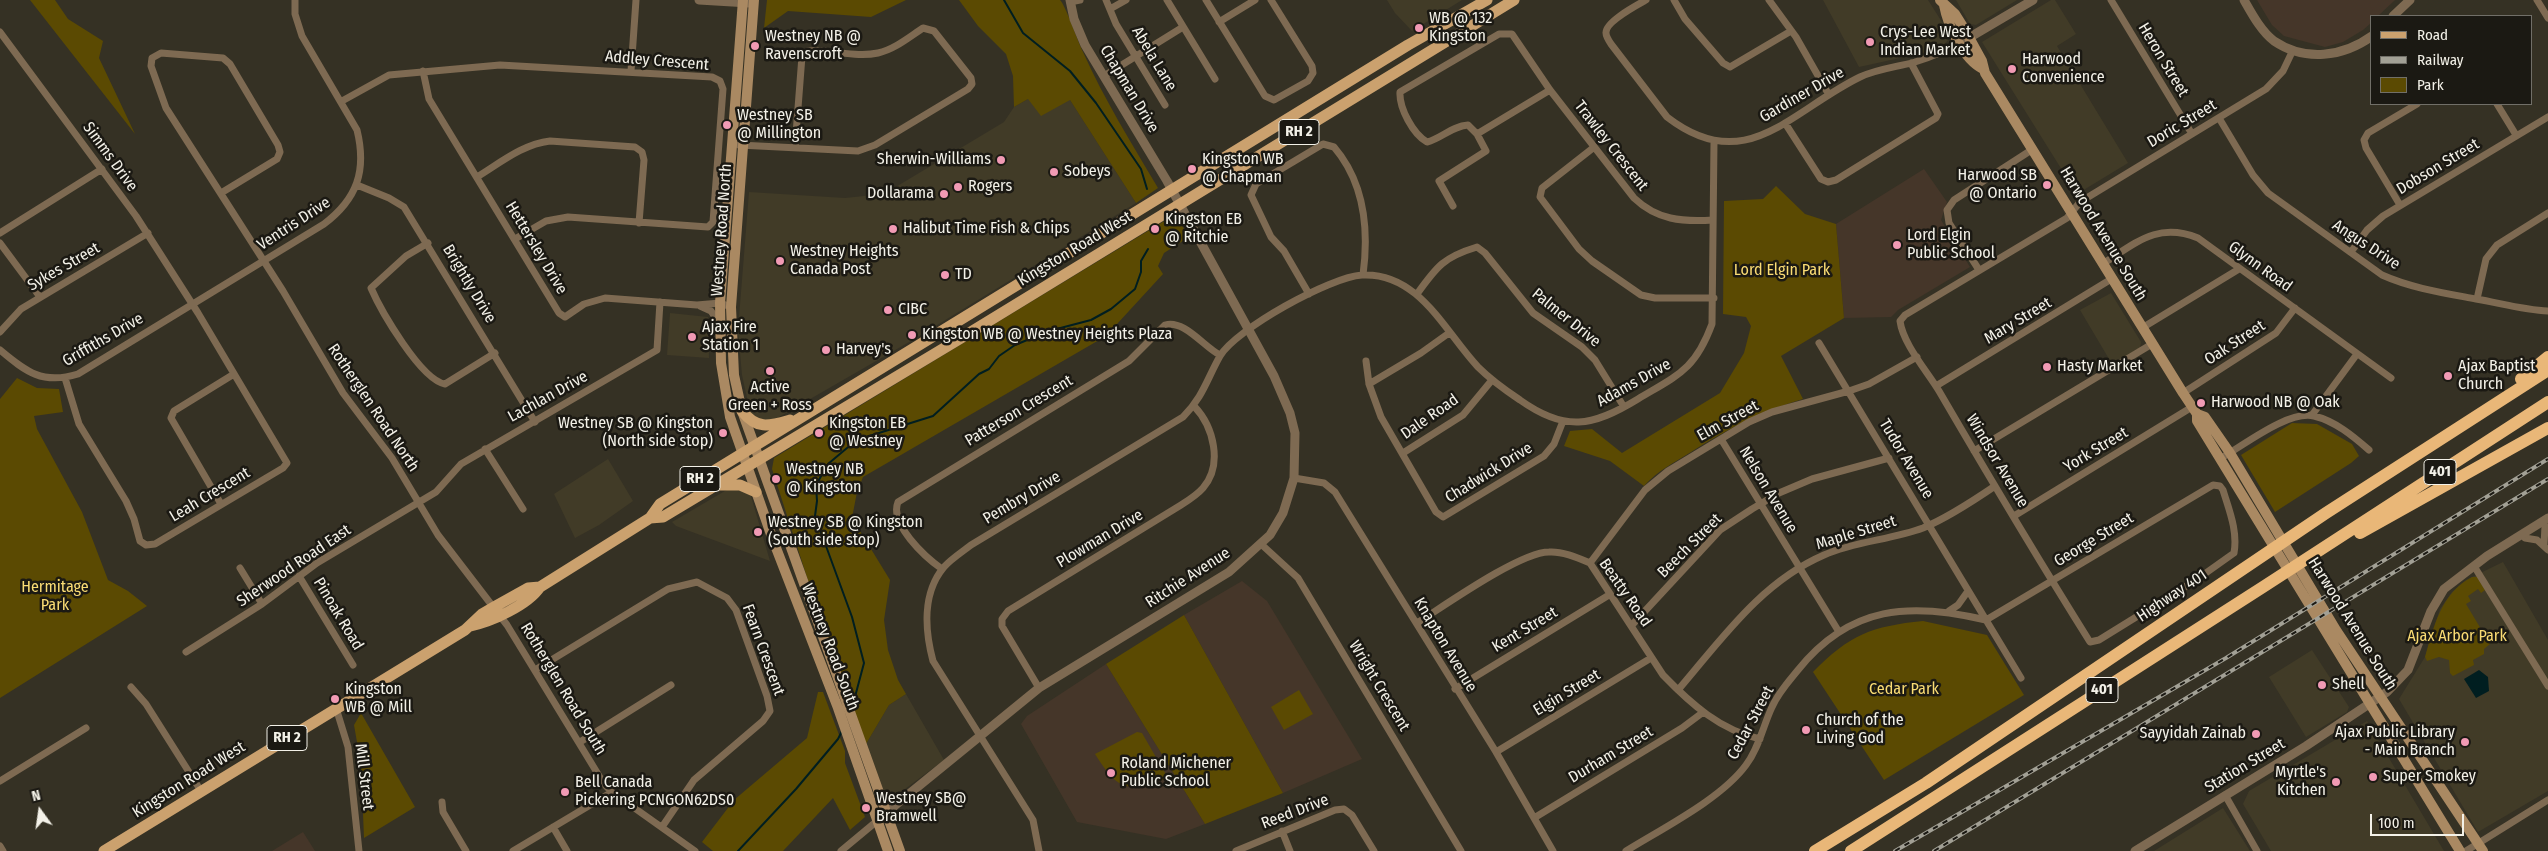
<!DOCTYPE html>
<html>
<head>
<meta charset="utf-8">
<style>
  body { margin:0 }
  #map { position:relative; width:2548px; height:851px; overflow:hidden; background:#353124; font-family:"Fira Sans Condensed",sans-serif }
  canvas { display:block }
  .legend { position:absolute; left:2370px; top:15px; width:162px; height:90px; box-sizing:border-box; background:#1b1913; border:1px solid #716f68; margin:0; padding:6px 9px; list-style:none; font-size:15px; color:#f3f1e8 }
  .legend li { display:flex; align-items:center; gap:10px; height:25px }
  .legend b { width:25px; border:1px solid #716f68 }
  .north { position:absolute; left:15px; top:786px; width:50px; height:50px; -webkit-text-stroke:4px #1b1913; paint-order:stroke; rotate:346deg; font-size:14px; font-weight:700; line-height:20px; text-align:center; color:#f3f1e8 }
  .north::after { content:''; display:block; margin:auto; width:18px; height:22px; background:#f3f1e8; clip-path:polygon(50% 0,100% 100%,50% 72%,0 100%) }
  .scale { position:absolute; left:2370px; top:814px; width:94px; height:22px; box-sizing:border-box; border:2px solid #f3f1e8; border-top:0; padding-left:6px; font-size:15px; line-height:18px; white-space:nowrap; color:#f3f1e8; -webkit-text-stroke:4px #1b1913; paint-order:stroke }
</style>
</head>
<body>
<div id="map">
<canvas width="2548" height="851"></canvas>
<ul class="legend">
<li><b style="height:6px;background:#cba16e"></b>Road</li>
<li><b style="height:6px;background:#a2a095"></b>Railway</li>
<li><b style="height:14px;background:#5b4a02"></b>Park</li>
</ul>
<div class="north">N</div>
<div class="scale">100 m</div>
</div>
<script>
const c = document.querySelector('canvas').getContext('2d');
c.lineJoin = 'round';
function fillPath(path, color) {
  c.fillStyle = color;
  c.fill(path, 'evenodd');
}
function trace(path, color, width, dash) {
  c.strokeStyle = color;
  c.lineWidth = width;
  c.lineCap = dash ? 'butt' : 'round';
  c.setLineDash(dash || []);
  c.stroke(path);
}
function drawText(font, color, halo, rows, align = 'center') {
  c.font = font + ' "Fira Sans Condensed",sans-serif';
  c.lineWidth = 5;
  c.setLineDash([]);
  c.textBaseline = 'middle';
  c.strokeStyle = halo;
  c.fillStyle = color;
  for (const [text, x, y, turn = 0] of rows) {
    c.save();
    c.translate(x, y);
    c.rotate((+turn || 0) * Math.PI / 180);
    c.textAlign = isNaN(turn) ? turn : align;
    if (halo) c.strokeText(text, 0, 0);
    c.fillText(text, 0, 0);
    c.restore();
  }
}
fillPath(new Path2D(`
  M1387 0H1462L1412 31 1395 13Z
  M1823 0H1928L1949 33 1948 40 1943 46 1932 51 1859 67Z
  M1956 0H2017L1976 25 1970 24Z
  M2051 0H2055L2076 34 2057 46 2128 163 2077 194 1982 42Z
  M1028 99 1070 100 1136 203 916 338 772 421 766 423 751 416 742 375 738 330 749 192 845 198 864 196 894 188 1004 122 1014 107Z
  M2111 293 2141 342 2140 348 2112 364 2080 310Z
  M670 313 708 317 709 358 667 355Z
  M608 459 633 501 599 525 575 538 554 494Z
  M730 488 750 493 770 561 676 526 672 522Z
  M2503 562 2548 640V791L2478 832 2399 699 2425 657 2440 609 2452 592 2466 580Z
  M2312 650 2349 707 2347 712 2306 737 2269 677Z
  M906 694 944 760 897 795H893L882 790 866 744 889 705Z
  M2367 721 2444 851H2271L2243 804 2249 791Z
  M2223 808 2250 851H2154Z`), '#413b27');
fillPath(new Path2D(`
  M2257 0H2395L2378 16H2372V22L2363 30 2343 42 2325 47 2284 36 2272 25Z
  M1924 169 1947 202 1941 220 1970 267 1898 310 1891 317 1844 318 1836 224Z
  M1242 581 1267 601 1362 759 1283 793 1184 615Z
  M1106 664 1205 824 1166 839 1077 822 1021 724 1027 716Z
  M303 832 315 851H272Z`), '#453629');
fillPath(new Path2D(`
  M30 0H55L68 19 103 41 99 58 135 134Z
  M767 0H906L871 17 788 11 764 28Z
  M959 0H1060C1065 4 1078 42 1083 52 1104 99 1132 144 1158 188L1136 203 1070 100 1041 116 1028 99 1014 107 1013 76 1006 54 978 26Z
  M1776 186 1805 214 1836 224 1844 318 1781 356 1803 399C1759 412 1730 428 1691 452 1675 462 1657 471 1644 486L1610 461 1564 446 1570 431 1592 429 1622 453 1720 393 1744 353 1751 326 1746 317 1723 314 1724 201 1763 199Z
  M1174 219 1181 224 1189 237 1164 253 1158 266 1163 274 1106 336 863 477 857 492 852 518 890 580 884 620 888 650 898 680 906 694 889 705 866 744 827 639 772 469 774 458 1166 220Z
  M17 378 37 388 59 389 63 412 34 416 37 429 82 512 108 580 128 591 147 606 0 698V399Z
  M2292 423 2317 424 2352 444 2359 456 2351 463 2275 512 2241 455Z
  M2472 577H2477L2485 590 2481 593 2478 589 2468 596 2471 601 2466 604 2490 644 2484 649V654L2473 660 2474 665 2453 676 2450 673 2449 660 2439 657 2427 661 2425 657C2434 626 2441 593 2472 577Z
  M1184 615 1283 793 1205 824 1106 664Z
  M1923 621 1987 635 2024 695 1884 780 1813 672C1849 635 1872 626 1923 621Z
  M1299 690 1313 714 1284 730 1271 707Z
  M818 692H823L845 751V763L865 817 850 830 833 798 783 851H713L702 842 734 800 807 738Z
  M361 713 415 807 364 838 361 765 354 725Z
  M1137 732 1142 733 1168 778C1127 792 1119 792 1095 754Z`), '#5b4a02');
fillPath(new Path2D(`
  M2479 670 2488 677 2489 691 2476 698 2464 679Z`), '#001e20');
trace(new Path2D(`
  M1004 0 1023 33 1070 71 1096 103 1141 169 1147 189
  M852 708 864 663 852 617 815 516 817 501 816 485 828 464 847 448 863 438 933 416 979 374 989 369 999 356 1015 345 1049 331 1091 320 1111 309 1135 289 1141 272V261L1148 249
  M738 851 796 789 838 739 842 731`), '#001e20', 2);
trace(new Path2D(`
  M1106 0 1116 24 1165 105
  M1167 0 1215 79
  M1206 0 1265 96 1274 100 1308 81 1313 73 1312 66 1271 0
  M1646 0C1637 5 1605 22 1606 33 1606 36 1609 41 1611 44L1667 117C1746 178 1790 111 1860 77 1877 69 1897 67 1915 62 1931 57 1946 51 1960 43
  M1674 0 1685 19 1723 63 1730 67 1791 31
  M1769 0 1796 37 1829 95
  M2111 0 2192 134
  M2537 0 2548 18
  M1070 2 1080 0
  M1110 9 1126 0
  M1219 22 1255 0
  M0 32 136 216 198 313 287 463 283 468 155 544 146 545 140 541 134 519 126 501 79 424 65 378
  M423 71 429 99 559 313 565 317 584 304 605 298 697 305 720 303 731 307
  M631 71 636 0
  M1104 76 1183 27
  M342 101 389 75 500 65 712 77 720 81 723 89 713 222 708 227 568 217 546 221 515 239
  M2497 104 2516 135
  M2219 118 2253 175 2268 193 2382 275C2411 288 2444 293 2476 299 2500 303 2523 310 2548 311
  M1785 123 1821 179 1828 182 1836 180 1936 118 1938 114 1911 63
  M1477 134 1550 90
  M739 145 858 151 875 145 968 89 972 84 971 78 934 31 923 28C909 37 895 49 878 53 855 58 831 49 808 51L802 56 795 147
  M1593 148 1542 188 1540 197 1579 249 1592 261 1641 295 1655 298H1714
  M477 177C500 163 523 144 550 141L635 147 642 152 644 160 639 223
  M357 185 389 198 404 207 535 422
  M221 193 277 159 280 152 278 145 230 64 223 58 161 53 152 58 151 66 166 108 283 291 343 393 392 458 438 535 507 625 604 784 612 792 695 851
  M2400 205 2366 148 2364 140 2368 133 2417 104
  M1453 206 1439 181 1486 151 1477 134 1468 125C1452 126 1442 138 1427 142 1413 134 1399 108 1400 92L1499 34H1512L1550 90 1634 198C1657 220 1682 222 1713 220
  M0 233 102 169
  M0 243 40 297
  M428 243 406 256 371 288C381 311 421 380 445 384L495 353
  M2351 252 2367 230 2383 216 2548 117
  M2104 263C2137 242 2158 222 2198 238L2391 378
  M1979 270 1949 223 1947 210 1954 200 2033 149
  M1309 294 1284 251 1271 237 1251 195 1256 184 1323 144 1334 147C1364 182 1369 230 1363 275
  M1417 294C1437 266 1444 257 1477 247L1485 253 1533 313 1582 347 1595 360 1624 407
  M2477 299 2486 259 2497 245 2548 213
  M700 306 711 311 720 324
  M2142 328 2239 269
  M0 332 21 309 148 233
  M1819 343 2021 678
  M0 350C26 372 43 385 78 374L324 224C357 199 367 171 357 130L302 36 295 14V0
  M1366 361 1369 384 1381 417 1436 512 1443 517 1544 456 1554 444 1563 421
  M1369 384 1421 353 1449 333
  M1936 386 2113 278
  M2183 393 2276 333 2295 308
  M2312 415 2357 354
  M1721 439 1839 632
  M485 449 523 509
  M1974 451 2152 344
  M1403 453 1463 415 1492 380
  M2221 458C2243 446 2288 410 2314 416 2335 421 2353 436 2369 450
  M1294 478 1324 483 1335 492 1496 752 1553 851
  M221 504 171 418 174 411 234 374
  M2014 516 2192 407
  M2525 538 2537 540 2548 550
  M1261 544 1298 578 1461 851
  M2544 545 2545 526
  M1590 563 1645 490 1668 471 1749 422 1772 412 1849 391 1869 384 1917 357
  M2474 566 2548 686
  M240 568 262 604
  M942 569C925 557 889 524 898 502L1129 361 1165 325C1184 319 1204 347 1220 355
  M299 576 353 665
  M1949 611 1958 605 1968 591
  M1986 620 2213 485 2220 486 2223 490C2229 510 2238 531 2234 553L2196 580 2099 640 2090 642C2038 559 1988 475 1939 391 1927 371 1903 344 1900 321L1905 315 2067 218 2080 202 2266 89 2283 71 2293 50
  M1417 623C1444 606 1520 552 1549 552 1562 551 1578 558 1590 563L1663 675C1691 704 1720 730 1760 739
  M1632 625 1720 530 1752 509 1779 493 1812 479 1889 458
  M186 652 262 604 317 563 436 492 461 464 657 350 660 302
  M535 670 668 589 697 582 727 598 736 610 767 696 770 711 763 721 694 780 662 827
  M131 687 146 704 201 791
  M1039 688 1002 626V619L1008 611 1181 505C1189 500 1197 495 1203 488 1223 465 1214 427 1194 406
  M1455 689 1609 595
  M1678 690C1721 640 1761 582 1824 555 1855 541 1891 540 1923 528 1947 518 1973 501 1995 486
  M336 708 348 747 359 851
  M580 742 671 685
  M1496 752 1651 658
  M0 781 86 728
  M2225 795 2257 851
  M442 802 443 812 466 851
  M1534 818 1682 728 1702 713
  M553 827 567 851
  M1282 831 1290 851
  M0 846 3 851
  M513 851 612 792
  M841 851 877 821
  M1039 851 1033 820 933 661C925 631 922 593 944 567 951 559 962 552 971 545L1183 417C1203 397 1207 379 1220 356 1236 329 1330 277 1362 275 1419 272 1445 332 1478 367 1491 380 1505 390 1520 400 1565 432 1592 427 1638 399 1678 375 1695 370 1712 324L1714 142
  M1236 851 1335 810 1344 809 1352 815 1374 851
  M1626 851C1663 828 1721 799 1746 765 1759 748 1763 726 1772 707 1778 693 1789 681 1798 670 1850 605 1911 602 1986 620
  M2466 851 2548 800`), '#7e6a52', 7);
trace(new Path2D(`
  M699 0 749 3
  M2244 0C2252 14 2261 31 2274 41 2305 62 2343 57 2372 36
  M2393 16 2410 0
  M1960 43 2033 0
  M882 816 1039 688 1229 572 1270 535 1283 513 1294 478 1295 433 1290 413 1274 376 1167 181 1085 45 1074 19 1070 0
  M2135 851 2306 746 2387 692 2408 670 2431 611 2444 589 2487 556 2548 518`), '#7e6a52', 9);
trace(new Path2D(`
  M743 0 720 303 721 363 730 417 773 540 838 708 888 851
  M754 0 731 307 734 375 742 411 900 851
  M1940 0 1955 14 1965 30 1982 61 1985 73 2183 393 2197 414 2205 417 2230 453 2336 630 2483 851
  M1944 5C1948 26 1963 59 1983 69
  M2197 414V421L2460 851`), '#aa8962', 10);
trace(new Path2D(`
  M742 411C757 430 769 426 790 420
  M716 485H740L756 492
  M650 518 663 517 966 335 1514 0
  M470 626C491 622 528 605 540 587
  M104 851 465 630 482 614 494 607 528 588 540 587 650 518 660 504 1408 45 1487 0`), '#cba16e', 11);
trace(new Path2D(`
  M2521 379 2548 357
  M2360 533 2548 428
  M1815 851 1926 783 2326 513 2548 370
  M1851 851 2263 587 2548 402`), '#e9b778', 12);
const rail = new Path2D(`
  M1895 851 2226 658 2548 459
  M1934 851 2548 479`);
trace(rail, '#a2a095', 4);
trace(rail, '#1b1913', 2, [5.5]);
for (const [x, y, r, color] of [
  [1419,28,5,"#f19ab4"],
  [1870,42,5,"#f19ab4"],
  [755,46,5,"#f19ab4"],
  [2012,69,5,"#f19ab4"],
  [727,125,5,"#f19ab4"],
  [1001,160,5,"#f19ab4"],
  [1192,169,5,"#f19ab4"],
  [1054,172,5,"#f19ab4"],
  [2047,185,5,"#f19ab4"],
  [958,187,5,"#f19ab4"],
  [944,194,5,"#f19ab4"],
  [893,229,5,"#f19ab4"],
  [1155,229,5,"#f19ab4"],
  [1897,245,5,"#f19ab4"],
  [780,261,5,"#f19ab4"],
  [945,275,5,"#f19ab4"],
  [888,310,5,"#f19ab4"],
  [912,335,5,"#f19ab4"],
  [692,337,5,"#f19ab4"],
  [826,350,5,"#f19ab4"],
  [2047,367,5,"#f19ab4"],
  [770,371,5,"#f19ab4"],
  [2448,376,5,"#f19ab4"],
  [2201,403,5,"#f19ab4"],
  [723,433,5,"#f19ab4"],
  [819,433,5,"#f19ab4"],
  [776,479,5,"#f19ab4"],
  [758,532,5,"#f19ab4"],
  [2322,685,5,"#f19ab4"],
  [335,699,5,"#f19ab4"],
  [1806,730,5,"#f19ab4"],
  [2256,734,5,"#f19ab4"],
  [2465,742,5,"#f19ab4"],
  [1111,773,5,"#f19ab4"],
  [2373,777,5,"#f19ab4"],
  [2336,782,5,"#f19ab4"],
  [565,792,5,"#f19ab4"],
  [866,808,5,"#f19ab4"]
]) {
  const dot = new Path2D();
  dot.arc(x, y, r, 0, 2 * Math.PI);
  c.fillStyle = color;
  c.fill(dot);
  trace(dot, '#1b1913', 2);
}
for (const [x, y, w] of [
  [1299,132,40],
  [2440,472,32],
  [700,479,40],
  [2102,690,32],
  [287,738,40]
]) {
  const box = new Path2D();
  box.roundRect(x - w / 2, y - 12.5, w, 25, 4);
  c.fillStyle = '#1b1913';
  c.fill(box);
  trace(box, '#f3f1e8', 1);
}
drawText('bold 15px', '#f3f1e8', null, [
  ["RH 2",1299,132],
  ["401",2440,472],
  ["RH 2",700,479],
  ["401",2102,690],
  ["RH 2",287,738]
]);
drawText('16px', '#f3f1e8', '#1b1913', [
  ["WB @ 132",1429,19],
  ["Kingston",1429,37],
  ["Crys-Lee West",1880,33],
  ["Indian Market",1880,51],
  ["Westney NB @",765,37],
  ["Ravenscroft",765,55],
  ["Harwood",2022,60],
  ["Convenience",2022,78],
  ["Westney SB",737,116],
  ["@ Millington",737,134],
  ["Sherwin-Williams",991,160,"right"],
  ["Kingston WB",1202,160],
  ["@ Chapman",1202,178],
  ["Sobeys",1064,172],
  ["Harwood SB",2037,176,"right"],
  ["@ Ontario",2037,194,"right"],
  ["Rogers",968,187],
  ["Dollarama",934,194,"right"],
  ["Kingston EB",1165,220],
  ["@ Ritchie",1165,238],
  ["Halibut Time Fish & Chips",903,229],
  ["Lord Elgin",1907,236],
  ["Public School",1907,254],
  ["Westney Heights",790,252],
  ["Canada Post",790,270],
  ["TD",955,275],
  ["CIBC",898,310],
  ["Ajax Fire",702,328],
  ["Station 1",702,346],
  ["Kingston WB @ Westney Heights Plaza",922,335],
  ["Harvey's",836,350],
  ["Hasty Market",2057,367],
  ["Ajax Baptist",2458,367],
  ["Church",2458,385],
  ["Active",770,388,"center"],
  ["Green + Ross",770,406,"center"],
  ["Harwood NB @ Oak",2211,403],
  ["Westney SB @ Kingston",713,424,"right"],
  ["(North side stop)",713,442,"right"],
  ["Kingston EB",829,424],
  ["@ Westney",829,442],
  ["Westney NB",786,470],
  ["@ Kingston",786,488],
  ["Westney SB @ Kingston",768,523],
  ["(South side stop)",768,541],
  ["Shell",2332,685],
  ["Kingston",345,690],
  ["WB @ Mill",345,708],
  ["Church of the",1816,721],
  ["Living God",1816,739],
  ["Ajax Public Library",2455,733,"right"],
  ["- Main Branch",2455,751,"right"],
  ["Sayyidah Zainab",2246,734,"right"],
  ["Roland Michener",1121,764],
  ["Public School",1121,782],
  ["Myrtle's",2326,773,"right"],
  ["Kitchen",2326,791,"right"],
  ["Super Smokey",2383,777],
  ["Bell Canada",575,783],
  ["Pickering PCNGON62DS0",575,801],
  ["Westney SB@",876,799],
  ["Bramwell",876,817]
], 'left');
drawText('16px', '#f3f1e8', '#1b1913', [
  ["Abela Lane",1154,59,59],
  ["Heron Street",2163,60,59],
  ["Addley Crescent",657,61,5],
  ["Chapman Drive",1129,89,59],
  ["Gardiner Drive",1802,95,-30],
  ["Doric Street",2182,124,-31],
  ["Trawley Crescent",1611,146,52],
  ["Simms Drive",110,157,54],
  ["Dobson Street",2438,167,-31],
  ["Ventris Drive",294,224,-33],
  ["Westney Road North",722,230,-86],
  ["Harwood Avenue South",2103,234,59],
  ["Angus Drive",2366,245,33],
  ["Hettersley Drive",536,248,59],
  ["Kingston Road West",1075,249,-31],
  ["Sykes Street",64,267,-30],
  ["Glynn Road",2260,267,36],
  ["Brightly Drive",469,284,59],
  ["Palmer Drive",1566,318,39],
  ["Mary Street",2018,321,-31],
  ["Griffiths Drive",103,340,-30],
  ["Oak Street",2235,343,-33],
  ["Adams Drive",1634,383,-29],
  ["Lachlan Drive",548,397,-29],
  ["Rotherglen Road North",373,408,56],
  ["Patterson Crescent",1019,411,-31],
  ["Dale Road",1430,417,-35],
  ["Elm Street",1728,421,-29],
  ["York Street",2096,450,-31],
  ["Tudor Avenue",1906,459,59],
  ["Windsor Avenue",1997,461,59],
  ["Chadwick Drive",1489,473,-32],
  ["Nelson Avenue",1768,490,59],
  ["Leah Crescent",210,495,-31],
  ["Pembry Drive",1022,498,-31],
  ["Maple Street",1856,533,-17],
  ["Plowman Drive",1100,539,-31],
  ["George Street",2094,540,-31],
  ["Beech Street",1690,546,-45],
  ["Sherwood Road East",294,566,-34],
  ["Ritchie Avenue",1188,578,-33],
  ["Beatty Road",1625,593,55],
  ["Highway 401",2172,596,-34],
  ["Pinoak Road",338,614,59],
  ["Harwood Avenue South",2352,624,58],
  ["Kent Street",1525,630,-31],
  ["Knapton Avenue",1445,645,59],
  ["Westney Road South",830,647,69],
  ["Fearn Crescent",763,650,70],
  ["Wright Crescent",1379,686,59],
  ["Rotherglen Road South",563,689,59],
  ["Elgin Street",1567,693,-31],
  ["Cedar Street",1751,723,-62],
  ["Durham Street",1611,755,-31],
  ["Station Street",2245,766,-31],
  ["Mill Street",364,777,83],
  ["Kingston Road West",189,780,-32],
  ["Reed Drive",1295,812,-21]
]);
drawText('16px', '#fadc74', '#1b1913', [
  ["Lord Elgin Park",1782,271],
  ["Hermitage",55,588],
  ["Park",55,606],
  ["Ajax Arbor Park",2457,637],
  ["Cedar Park",1904,690]
]);
</script>
</body>
</html>
